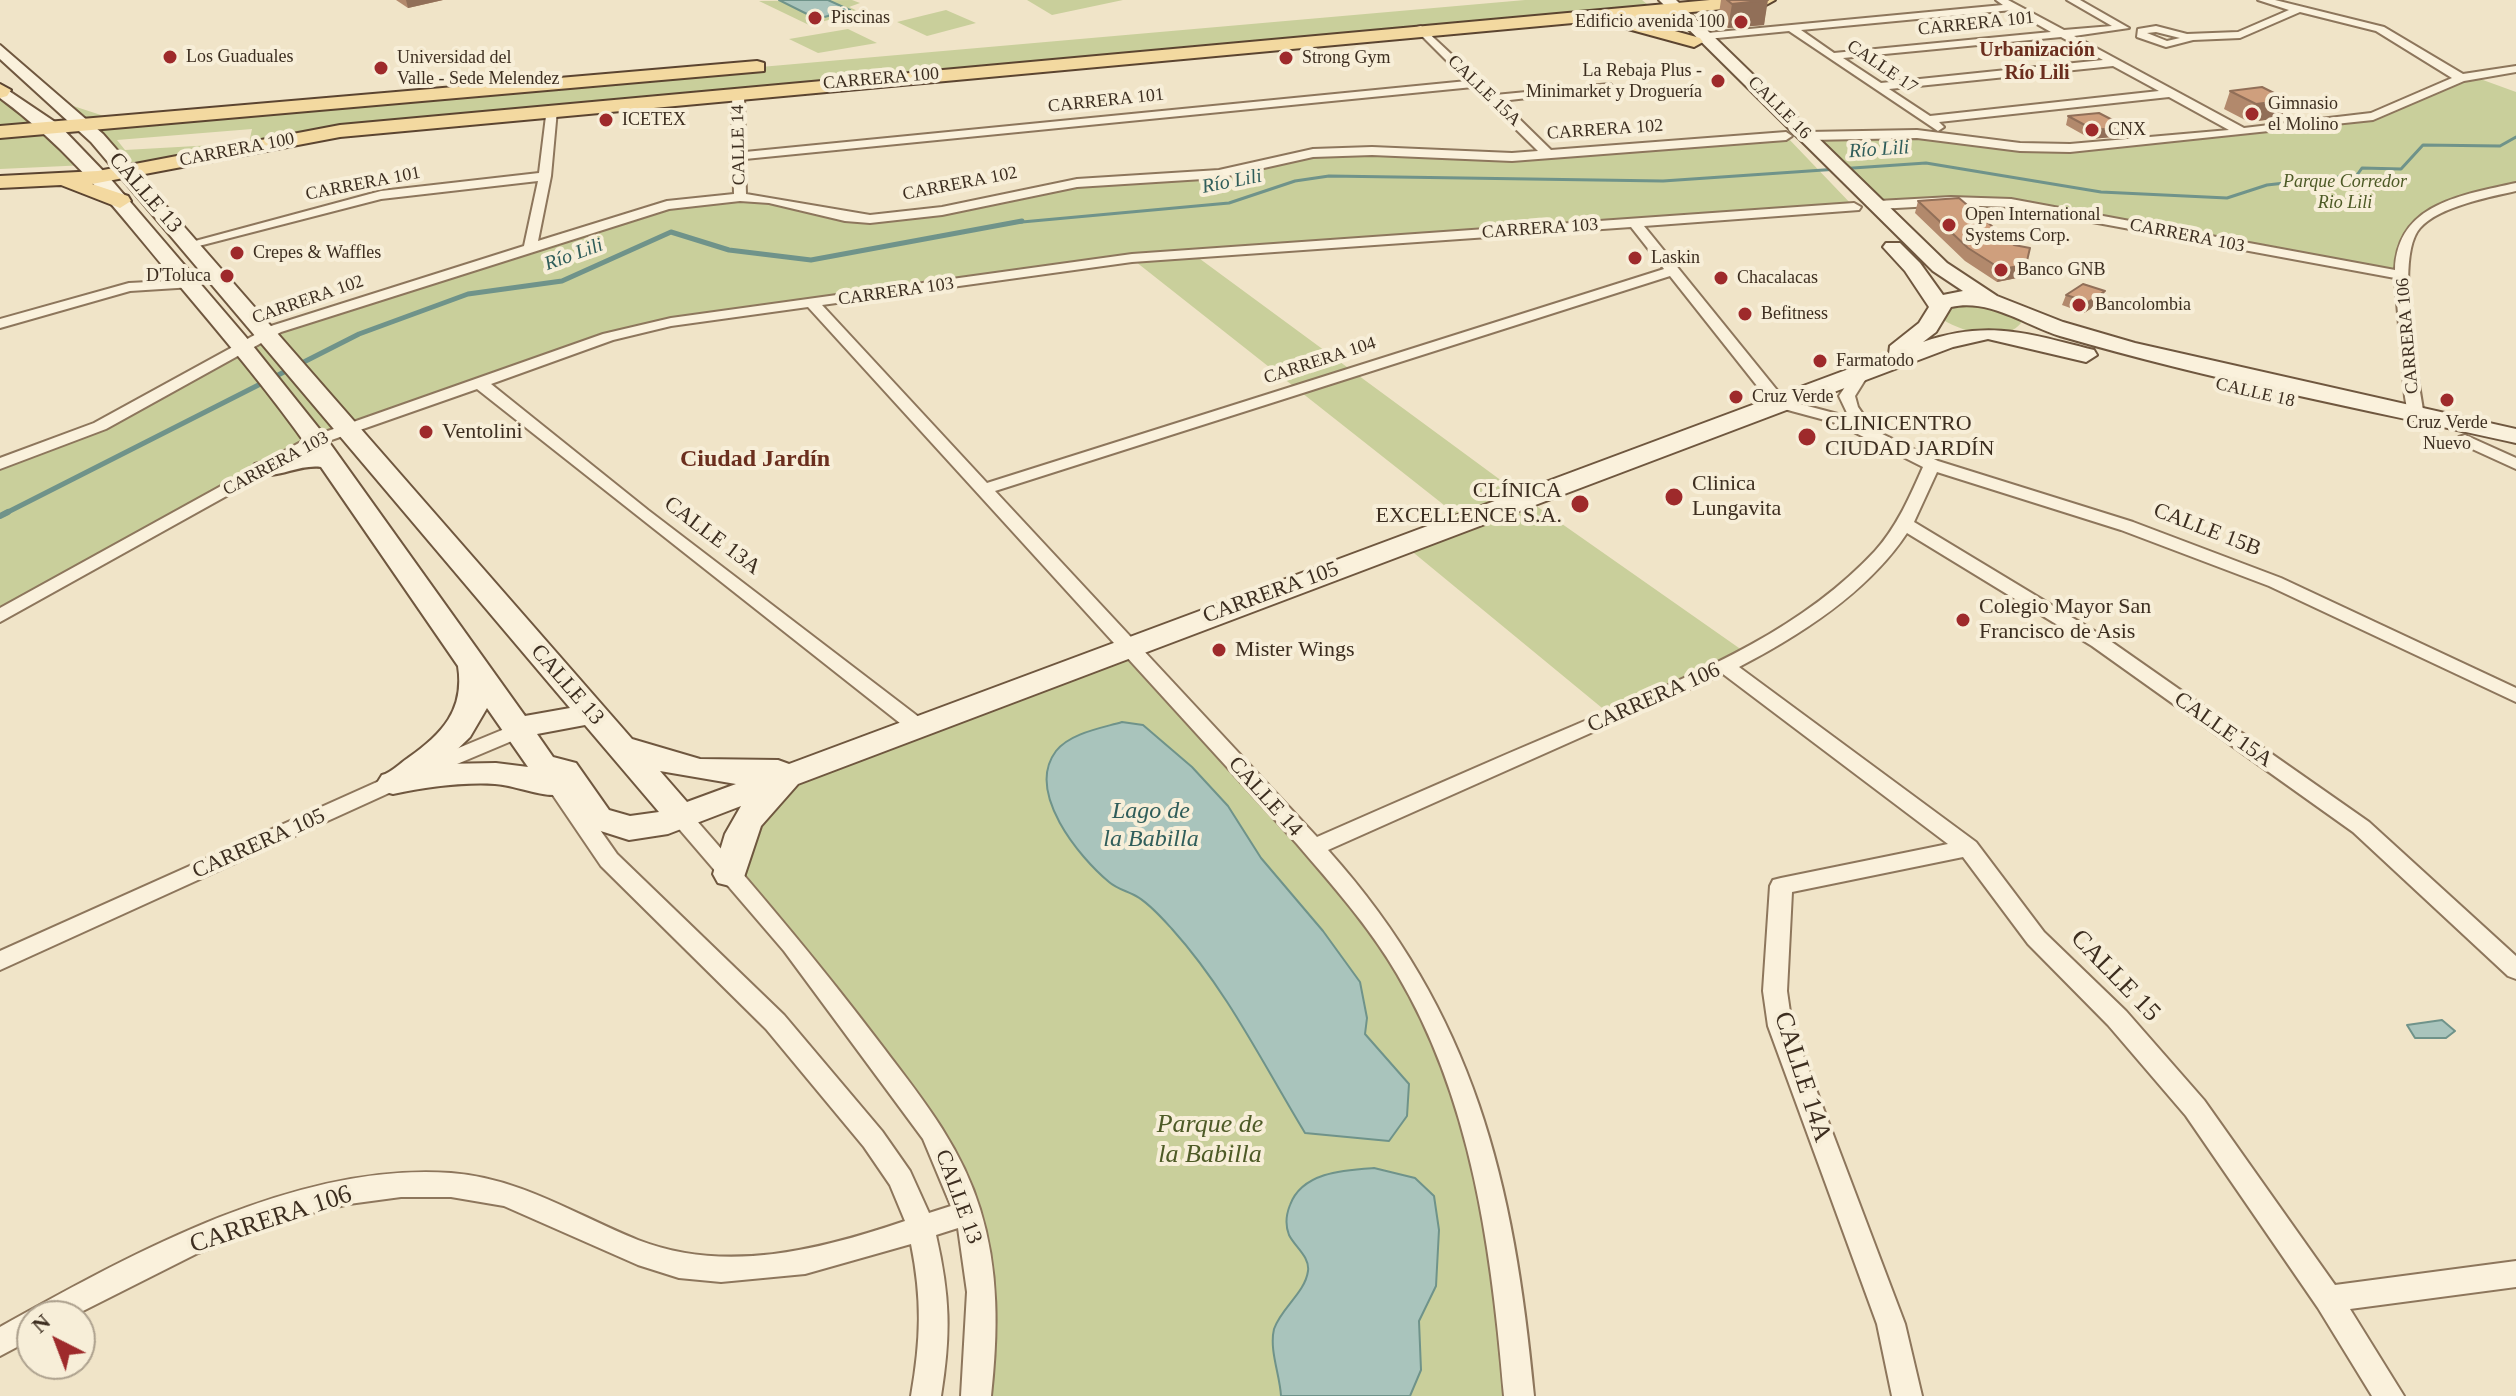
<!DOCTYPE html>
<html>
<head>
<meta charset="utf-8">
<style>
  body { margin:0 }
  #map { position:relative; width:2516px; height:1396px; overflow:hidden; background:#f0e4c8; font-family:Georgia,serif }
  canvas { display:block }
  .north { position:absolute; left:16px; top:1300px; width:80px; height:80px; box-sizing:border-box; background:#f7eed8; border:2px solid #ada18e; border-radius:50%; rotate:318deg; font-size:22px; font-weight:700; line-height:32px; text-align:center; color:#3d2e20 }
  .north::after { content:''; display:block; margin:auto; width:28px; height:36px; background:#9e2a2b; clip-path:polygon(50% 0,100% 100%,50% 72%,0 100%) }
</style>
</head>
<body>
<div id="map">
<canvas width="2516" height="1396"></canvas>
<div class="north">N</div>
</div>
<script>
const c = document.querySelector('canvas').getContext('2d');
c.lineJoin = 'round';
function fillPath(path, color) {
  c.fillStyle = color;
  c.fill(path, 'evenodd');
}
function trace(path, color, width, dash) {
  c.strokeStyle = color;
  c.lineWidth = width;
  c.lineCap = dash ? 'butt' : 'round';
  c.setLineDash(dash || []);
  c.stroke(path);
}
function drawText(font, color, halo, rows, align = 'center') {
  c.font = font + ' Georgia,serif';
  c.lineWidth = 8;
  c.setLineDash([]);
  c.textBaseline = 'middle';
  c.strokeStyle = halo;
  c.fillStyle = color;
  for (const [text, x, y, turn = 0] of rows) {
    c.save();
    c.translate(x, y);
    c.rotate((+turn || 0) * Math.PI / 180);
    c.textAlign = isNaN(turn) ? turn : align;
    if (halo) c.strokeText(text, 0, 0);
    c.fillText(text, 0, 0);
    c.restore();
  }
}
fillPath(new Path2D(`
  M852 0 860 3 849 7 860 12 809 25 759 1Z
  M1027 0H1123L1052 15Z
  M1525 0H1642L1694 42 1634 24 1602 20 340 131 126 172 61 102 107 117H190ZM252 129 249 143 125 150 117 140Z
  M946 10 976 23 927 36 897 22Z
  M848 29 877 43 818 53 789 39Z
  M2472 76 2516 92V187L2443 210 2412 228 2400 275 2011 203 1878 205 1808 136 1876 133 2070 148 2373 116Z
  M0 92 87 165 0 169Z
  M1786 136 1854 207 1196 256 1525 498 1749 655 1613 717 1403 544 1463 520 1131 258 671 322 607 337 348 427 0 616V464L64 441 266 333 639 212 740 197 845 217H904L1042 188 1185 177 1313 153 1467 157Z
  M1956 298 2020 317 2021 323C2005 344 1961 332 1942 319Z
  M1130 646 1393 948 1486 1169 1519 1396H976L984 1339 951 1165 730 874 782 783Z`), '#c9cf9b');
const water = new Path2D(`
  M779 0H828L850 10 817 19Z
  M1122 722 1143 725 1192 767 1228 806 1261 858 1323 931 1360 982 1367 1018 1365 1034 1409 1084 1407 1116 1389 1141 1305 1133C1263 1064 1227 990 1172 929 1162 918 1149 903 1136 896 1127 891 1117 889 1109 882 1079 857 1025 792 1056 751 1070 733 1102 728 1122 722Z
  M2442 1020 2455 1031 2446 1038H2415L2407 1025Z
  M1374 1168 1415 1178 1434 1196 1439 1230 1436 1286 1419 1321 1421 1370 1410 1396H1281C1280 1375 1269 1350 1274 1329 1281 1308 1305 1293 1308 1271 1310 1257 1295 1247 1289 1235 1285 1225 1286 1215 1290 1205 1302 1172 1344 1170 1374 1168Z`);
fillPath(water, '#a9c4bc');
trace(water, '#6f938a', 2);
trace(new Path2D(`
  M1011 223 1229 203 1295 181 1329 176 1663 181 1926 163 2101 192 2227 198 2267 185 2357 175 2362 168 2401 169 2423 145 2500 146 2516 137`), '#6f938a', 3);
trace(new Path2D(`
  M4 514 359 334 468 294 562 281 671 232 729 250 811 260 1022 221`), '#6f938a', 5);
trace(new Path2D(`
  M0 516 8 512`), '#6f938a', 6);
const street = new Path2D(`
  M1996 0H2008L2064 30 2112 26 2067 0H2080L2129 28 2074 36 2244 128 2371 113 2452 78 2376 31 2300 12 2240 38 2193 40 2166 47 2137 37 2138 29 2156 26 2187 34 2238 32 2289 10 2258 0H2275L2384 27 2463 74 2516 66V72L2464 81 2373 120 2070 152 2020 151 1917 138 1808 140 1802 136 1808 132 1917 130 2020 143 2070 144 2229 130 2169 97 1939 122 1944 127 1938 131 1789 31 1707 39 1702 36 1707 33 2003 5ZM2012 10 2051 32 1834 53 1801 30ZM2156 32 2180 38 2167 41 2147 33ZM2061 37 2103 60 1881 83 1843 58ZM2113 66 2159 91 1930 116 1889 89Z
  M1421 26 1495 95 1610 84 1612 86 1606 89 1501 101 1551 150 1786 132 1792 136 1786 140 1512 161 1372 155 1313 157 1219 178 1077 187 942 215 870 223 845 221 769 203 740 201 669 209 281 332 106 429 0 469V458L94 423 271 326 524 246 538 181 381 199 191 248 184 244 381 191 539 173 547 108 557 110 551 176 538 241 667 201 734 194 732 92 738 89 744 92 745 152 1467 81 1417 31V27ZM1473 87 1538 151 1512 153 1372 147 1313 149 1219 170 1077 179 942 207 870 215 746 194 745 159Z
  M2516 183V191C2489 197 2438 207 2420 228 2394 257 2418 377 2424 415L2416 420 2408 415 2405 397 2395 278 2011 207 1951 205 1878 209 1872 205 1878 201 1951 197 2011 199 2395 270C2397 203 2463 195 2516 183Z
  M1854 203 1861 207 1859 210 1644 226 1785 400 1849 417 1839 396 1857 369H1867L1870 372 1855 396 1858 407 1874 430 1938 461 2133 522 2281 578 2516 688V702L2269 586 2121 530 1937 472 1914 522 2106 638 2369 822 2516 956V979L2508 976 2353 832 2092 646 1907 533C1868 592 1801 635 1739 667L1976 842 2044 932 2126 1011 2204 1100 2335 1285 2516 1261V1287L2350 1309 2404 1396H2372L2318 1308 2186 1116 2108 1025 2028 944 1963 857 1792 892 1787 991 1792 1026 1905 1324 1922 1396H1892L1877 1324 1768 1026 1763 991 1770 886 1773 880 1781 878 1948 844 1723 674 1328 850C1475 1014 1514 1182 1534 1396H1504C1492 1252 1472 1100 1397 974 1369 926 1332 885 1297 844L808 307 671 326 613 340 491 384 648 510 924 721 927 726 924 731H910L477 389 320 444 0 622V608L308 438 603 334 671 318 1132 254ZM1631 227 1664 269 987 483 822 305 1132 262ZM1670 276 1773 406 1836 423 1923 467C1910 496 1897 527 1875 551 1794 638 1680 680 1573 726 1487 762 1402 800 1317 837L995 491Z
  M188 280 193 281V287L130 291 0 328V319L129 283Z
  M2465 435 2516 458V469L2459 443V437Z
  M519 723 529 730 526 735 400 788 0 970V951L386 778Z
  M557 778 565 780 617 854 784 1015 882 1131 910 1171 929 1213 951 1206 923 1139 784 951 674 823 671 818 674 813H690C754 886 817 960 876 1038 917 1092 960 1143 980 1209 999 1270 998 1333 991 1396H961L967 1292 958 1228 936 1235C950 1296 951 1334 941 1396H911C921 1340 922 1299 911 1244L805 1274 721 1282 679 1278 638 1265 504 1206 451 1197H401L349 1204 295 1217 198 1253 73 1316H32V1339L0 1356V1327C130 1255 295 1162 451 1173 520 1178 576 1215 638 1240 725 1274 820 1250 905 1221L890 1185 864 1147 766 1029 601 866 546 785Z`);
const secondary = new Path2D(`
  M1659 0H1676L1947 263 1997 296 2063 322 2135 343 2516 429V443C2364 409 2210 380 2060 336 2025 325 1989 298 1951 307L1936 332 1923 342C1988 319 2030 334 2094 350L2097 355 2086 362 1988 339 1953 347 798 784 761 826 742 883 730 886 718 883 713 874 725 834 741 806 668 834 629 840 585 826 564 794C545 799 515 785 495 784 461 782 427 787 393 794L382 791 377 783 382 775C391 773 399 764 408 758 442 734 465 710 458 666L321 467C298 464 277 480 255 474L251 469 255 464 310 450C268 390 220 334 173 278 117 211 71 150 0 98V85L58 124 108 176 245 336 321 431 525 716 570 708 91 142 0 59V45L103 134 632 739 700 759 778 760 789 764 1889 354 1890 346 1919 323 1929 307 1905 271 1883 247 1886 243H1900L1920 263 1943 295 1963 291 1933 271ZM487 708 528 767 496 763 442 764 470 737ZM585 725 659 812 630 816 609 810 576 763 553 757 537 734ZM660 771 736 784 687 802Z`);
const primary = new Path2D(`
  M1710 0H1775L1766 5 1628 18 1700 38 1703 42 1694 47 1617 26 1616 19 340 137 92 184 128 196 131 201 120 208 61 185 0 188V176L98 171 340 125Z
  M757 61 764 63V71L0 138V126Z
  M0 84 11 90 7 96 0 98Z`);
trace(street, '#8d765c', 4);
trace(secondary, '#6f573f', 4);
trace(primary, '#5b4430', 4);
fillPath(street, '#faf1dc');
fillPath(secondary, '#faf1dc');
fillPath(primary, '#f3d9a0');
fillPath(new Path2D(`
  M396 0H443L408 8Z
  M1721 0H1767L1764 25 1728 28 1718 20Z
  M2230 91 2281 118 2249 122 2224 109Z
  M2068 116 2126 127 2123 136 2091 139 2066 125Z
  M1918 201 2022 277 1997 282 1965 261 1915 213Z
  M2066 295 2101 302 2084 313 2062 305Z`), '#b2896c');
fillPath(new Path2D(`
  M406 0H443L408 8Z
  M1768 0 1764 25 1728 28 1732 4Z
  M2288 100 2281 118 2249 122 2256 104Z
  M2126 127 2123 136 2091 139 2094 130Z
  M2026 265 2022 277 1997 282 2001 269Z
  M2105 291 2101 302 2084 313 2088 302Z`), '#916f58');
const building = new Path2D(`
  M1727 0H1768L1732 4Z
  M2262 87 2288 100 2256 104 2230 91Z
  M2099 113 2126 127 2094 130 2068 116Z
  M1959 198 2014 245 2030 248 2026 265 2001 269 1968 248 1918 201Z
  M2083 284 2105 291 2088 302 2066 295Z`);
fillPath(building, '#cf9f7d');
trace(building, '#916f58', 2);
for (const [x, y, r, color] of [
  [815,18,8,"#9e2a2b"],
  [1741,22,8,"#9e2a2b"],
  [170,57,8,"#9e2a2b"],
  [1286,58,8,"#9e2a2b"],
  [381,68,8,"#9e2a2b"],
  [1718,81,8,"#9e2a2b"],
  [2252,114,8,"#9e2a2b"],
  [606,120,8,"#9e2a2b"],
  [2092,130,8,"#9e2a2b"],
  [1949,225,8,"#9e2a2b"],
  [237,253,8,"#9e2a2b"],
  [1635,258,8,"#9e2a2b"],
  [2001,270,8,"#9e2a2b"],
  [227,276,8,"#9e2a2b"],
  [1721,278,8,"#9e2a2b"],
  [2079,305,8,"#9e2a2b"],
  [1745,314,8,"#9e2a2b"],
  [1820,361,8,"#9e2a2b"],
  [1736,397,8,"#9e2a2b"],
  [2447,400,8,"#9e2a2b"],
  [426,432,8,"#9e2a2b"],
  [1807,437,10,"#9e2a2b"],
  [1674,497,10,"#9e2a2b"],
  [1580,504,10,"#9e2a2b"],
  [1963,620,8,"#9e2a2b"],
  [1219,650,8,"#9e2a2b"]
]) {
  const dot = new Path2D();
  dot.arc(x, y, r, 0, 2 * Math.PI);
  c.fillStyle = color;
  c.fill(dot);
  trace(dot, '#f7eed8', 3);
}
drawText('18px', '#3d2e20', '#f7eed8', [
  ["Piscinas",831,18],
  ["Edificio avenida 100",1725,22,"right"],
  ["Los Guaduales",186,57],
  ["Universidad del",397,58],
  ["Valle - Sede Melendez",397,79],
  ["Strong Gym",1302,58],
  ["La Rebaja Plus -",1702,71,"right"],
  ["Minimarket y Droguería",1702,92,"right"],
  ["Gimnasio",2268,104],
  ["el Molino",2268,125],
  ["ICETEX",622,120],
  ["CNX",2108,130],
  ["Open International",1965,215],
  ["Systems Corp.",1965,236],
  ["Crepes & Waffles",253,253],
  ["Laskin",1651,258],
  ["Banco GNB",2017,270],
  ["D'Toluca",211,276,"right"],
  ["Chacalacas",1737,278],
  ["Bancolombia",2095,305],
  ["Befitness",1761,314],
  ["Farmatodo",1836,361],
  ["Cruz Verde",1752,397],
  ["Cruz Verde",2447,423,"center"],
  ["Nuevo",2447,444,"center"]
], 'left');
drawText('18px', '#3d2e20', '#f7eed8', [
  ["CARRERA 101",1976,24,-6],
  ["CALLE 17",1882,67,34],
  ["CARRERA 100",881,79,-5],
  ["CALLE 15A",1484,91,44],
  ["CARRERA 101",1106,101,-6],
  ["CALLE 16",1779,108,45],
  ["CARRERA 102",1605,130,-4],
  ["CALLE 14",739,145,-91],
  ["CARRERA 100",237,150,-11],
  ["CARRERA 101",363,184,-11],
  ["CARRERA 102",960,184,-11],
  ["CARRERA 103",1540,229,-4],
  ["CARRERA 103",2187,236,11],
  ["CARRERA 103",896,292,-8],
  ["CARRERA 102",308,300,-19],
  ["CARRERA 106",2408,336,-95],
  ["CARRERA 104",1320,361,-18],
  ["CALLE 18",2255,393,13],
  ["CARRERA 103",276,464,-28]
]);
drawText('italic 18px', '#4d5a26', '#f7eed8', [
  ["Parque Corredor",2345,182],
  ["Rio Lili",2345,203]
]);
drawText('bold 20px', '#6b2e1e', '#f7eed8', [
  ["Urbanización",2037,51],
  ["Río Lili",2037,74]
]);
drawText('italic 20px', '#2f5d5a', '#f7eed8', [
  ["Río Lili",1879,150,-4],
  ["Río Lili",1232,182,-11],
  ["Río Lili",574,255,-20]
]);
drawText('22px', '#3d2e20', '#f7eed8', [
  ["CALLE 13",145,193,49],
  ["CALLE 15B",2207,530,21],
  ["CALLE 13A",712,536,37],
  ["CARRERA 105",1271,593,-20],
  ["CALLE 13",567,685,49],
  ["CARRERA 106",1654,698,-24],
  ["CALLE 15A",2223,730,35],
  ["CALLE 14",1265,797,48],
  ["CARRERA 105",259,844,-24],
  ["CALLE 13",958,1197,70]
]);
drawText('22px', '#3d2e20', '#f7eed8', [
  ["CLINICENTRO",1825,424],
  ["CIUDAD JARDÍN",1825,449],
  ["Ventolini",442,432],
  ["Clinica",1692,484],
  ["Lungavita",1692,509],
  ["CLÍNICA",1562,491,"right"],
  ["EXCELLENCE S.A.",1562,516,"right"],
  ["Colegio Mayor San",1979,607],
  ["Francisco de Asis",1979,632],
  ["Mister Wings",1235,650]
], 'left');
drawText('bold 24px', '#6b2e1e', '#f7eed8', [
  ["Ciudad Jardín",755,460]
]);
drawText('italic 24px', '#2f5d5a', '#f7eed8', [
  ["Lago de",1151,812],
  ["la Babilla",1151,840]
]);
drawText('26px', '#3d2e20', '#f7eed8', [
  ["CALLE 15",2115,976,46],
  ["CALLE 14A",1802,1077,72],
  ["CARRERA 106",271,1220,-18]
]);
drawText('italic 26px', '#4d5a26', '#f7eed8', [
  ["Parque de",1210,1125],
  ["la Babilla",1210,1155]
]);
</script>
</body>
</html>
